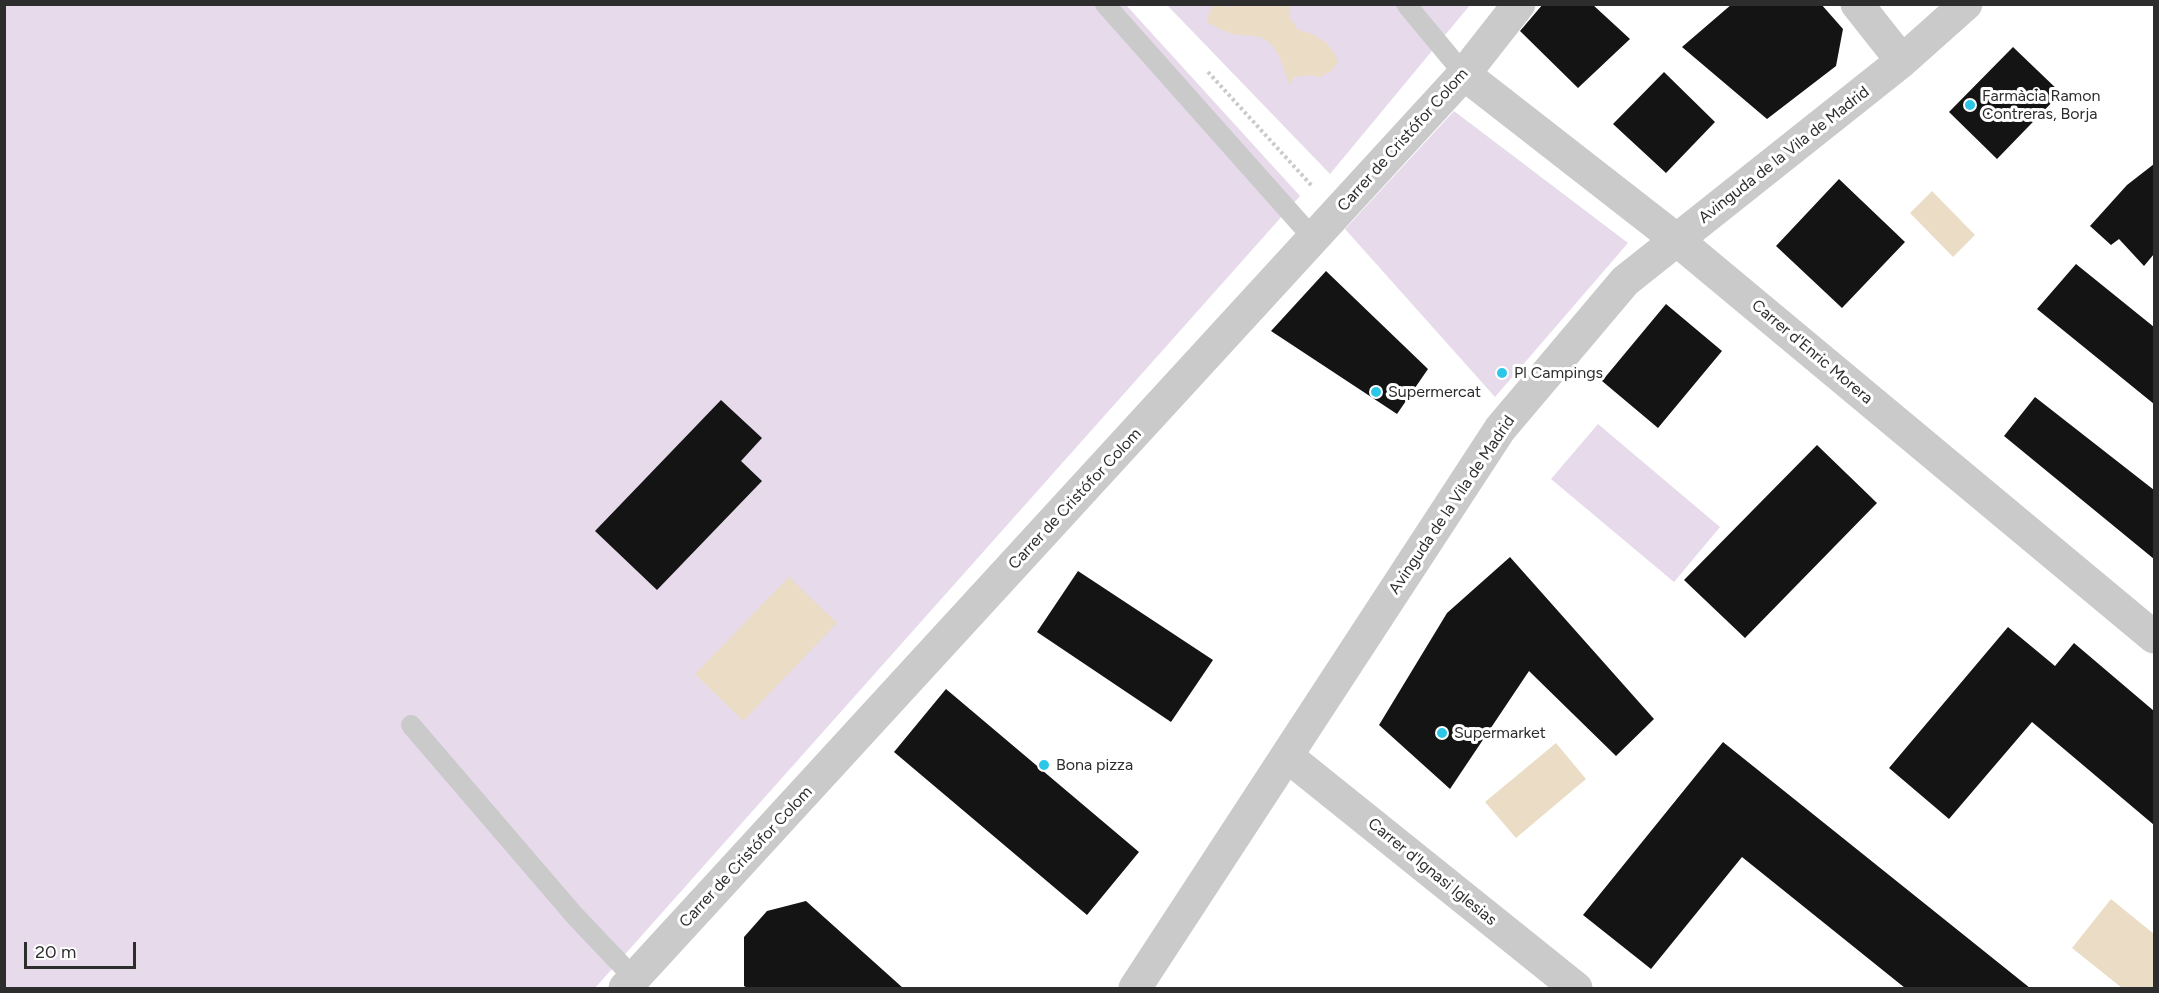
<!DOCTYPE html>
<html>
<head>
<meta charset="utf-8">
<style>
  body { margin:0 }
  #map { position:relative; width:2159px; height:993px; overflow:hidden; background:#fff; font-family:Figtree,sans-serif }
  canvas { display:block }
  .frame { position:absolute; inset:0; border:6px solid #2d2d2d; pointer-events:none }
  .scale { position:absolute; left:24px; top:942px; width:112px; height:27px; box-sizing:border-box; border:3px solid #2d2d2d; border-top:0; padding-left:8px; font-size:18px; line-height:21px; white-space:nowrap; color:#2d2d2d; -webkit-text-stroke:4px #fff; paint-order:stroke }
</style>
</head>
<body>
<div id="map">
<canvas width="2159" height="993"></canvas>
<div class="frame"></div>
<div class="scale">20 m</div>
</div>
<script>
const c = document.querySelector('canvas').getContext('2d');
c.lineJoin = 'round';
function fillPath(path, color) {
  c.fillStyle = color;
  c.fill(path, 'evenodd');
}
function trace(path, color, width, dash) {
  c.strokeStyle = color;
  c.lineWidth = width;
  c.lineCap = dash ? 'butt' : 'round';
  c.setLineDash(dash || []);
  c.stroke(path);
}
function drawText(font, color, halo, rows, align = 'center') {
  c.font = font + ' Figtree,sans-serif';
  c.lineWidth = 6;
  c.setLineDash([]);
  c.textBaseline = 'middle';
  c.strokeStyle = halo;
  c.fillStyle = color;
  for (const [text, x, y, turn = 0] of rows) {
    c.save();
    c.translate(x, y);
    c.rotate((+turn || 0) * Math.PI / 180);
    c.textAlign = isNaN(turn) ? turn : align;
    if (halo) c.strokeText(text, 0, 0);
    c.fillText(text, 0, 0);
    c.restore();
  }
}
fillPath(new Path2D(`
  M5 5H1126L1300 196 595 988H5Z
  M1167 5H1470L1330 174Z
  M1454 111 1628 243 1495 397 1345 229Z
  M1598 424 1720 527 1674 582 1551 479Z`), '#e6daeb');
fillPath(new Path2D(`
  M1238 4 1289 5 1290 18 1298 30C1317 34 1331 43 1338 61L1333 70 1320 77 1310 75 1294 77 1290 85C1285 72 1281 56 1272 45 1262 33 1247 37 1233 34 1223 31 1215 27 1207 22L1209 12 1215 5 1227 7Z
  M1932 191 1975 235 1953 257 1910 213Z
  M789 577 837 623 743 721 695 674Z
  M1556 743 1586 779 1516 838 1485 802Z
  M2111 899 2154 934V988H2122L2072 948Z`), '#ebddc5');
fillPath(new Path2D(`
  M1543 4H1592L1630 39 1578 88 1520 31Z
  M1732 4H1821L1843 29 1836 66 1767 119 1682 47Z
  M2013 47 2061 93 1997 159 1949 112Z
  M1664 72 1715 122 1666 173 1613 124Z
  M2154 164V254L2144 266 2119 239 2111 245 2090 226 2127 185Z
  M1839 179 1905 242 1842 308 1776 246Z
  M2076 264 2154 327V404L2037 309Z
  M1326 271 1428 369 1397 414 1271 331Z
  M1666 304 1722 351 1658 428 1602 381Z
  M2035 397 2154 490V559L2004 436Z
  M721 400 762 438 741 461 762 481 657 590 595 531Z
  M1817 445 1877 503 1745 638 1684 580Z
  M1510 557 1654 719 1616 756 1529 671 1450 789 1379 725 1447 613Z
  M1078 571 1213 660 1171 722 1037 632Z
  M2008 627 2055 666 2074 643 2154 711V825L2032 722 1949 819 1889 768Z
  M946 689 1139 852 1087 915 894 752Z
  M1723 742 2030 988H1905L1742 857 1651 969 1583 915Z
  M806 901 903 988H747L744 986V937L767 911Z`), '#141414');
trace(new Path2D(`
  M1208 72 1312 186`), '#cacaca', 4, [3, 3]);
trace(new Path2D(`
  M1105 4 1313 238
  M1406 4 1464 74
  M411 725 575 916 634 978`), '#cacaca', 20);
trace(new Path2D(`
  M1857 4 1902 61
  M1464 74 1677 240 2154 637
  M1287 756 1576 988
  M625 988 1464 74 1519 4
  M1135 988 1500 429 1625 281 1902 61 1966 4`), '#cacaca', 33);
for (const [x, y, r, color] of [
  [1970,105,6,"#2cc7e6"],
  [1502,373,6,"#2cc7e6"],
  [1376,392,6,"#2cc7e6"],
  [1442,733,6,"#2cc7e6"],
  [1044,765,6,"#2cc7e6"]
]) {
  const dot = new Path2D();
  dot.arc(x, y, r, 0, 2 * Math.PI);
  c.fillStyle = color;
  c.fill(dot);
  trace(dot, '#fff', 2);
}
drawText('16px', '#2d2d2d', '#fff', [
  ["Farmàcia Ramon",1982,96],
  ["Contreras, Borja",1982,114],
  ["Pl Campings",1514,373],
  ["Supermercat",1388,392],
  ["Supermarket",1454,733],
  ["Bona pizza",1056,765]
], 'left');
drawText('16px', '#2d2d2d', '#fff', [
  ["Carrer de Cristófor Colom",1403,140,-48],
  ["Avinguda de la Vila de Madrid",1784,155,-38],
  ["Carrer d'Enric Morera",1812,352,40],
  ["Carrer de Cristófor Colom",1075,499,-47],
  ["Avinguda de la Vila de Madrid",1452,505,-56],
  ["Carrer de Cristófor Colom",746,857,-47],
  ["Carrer d'Ignasi Iglesias",1432,872,39]
]);
</script>
</body>
</html>
